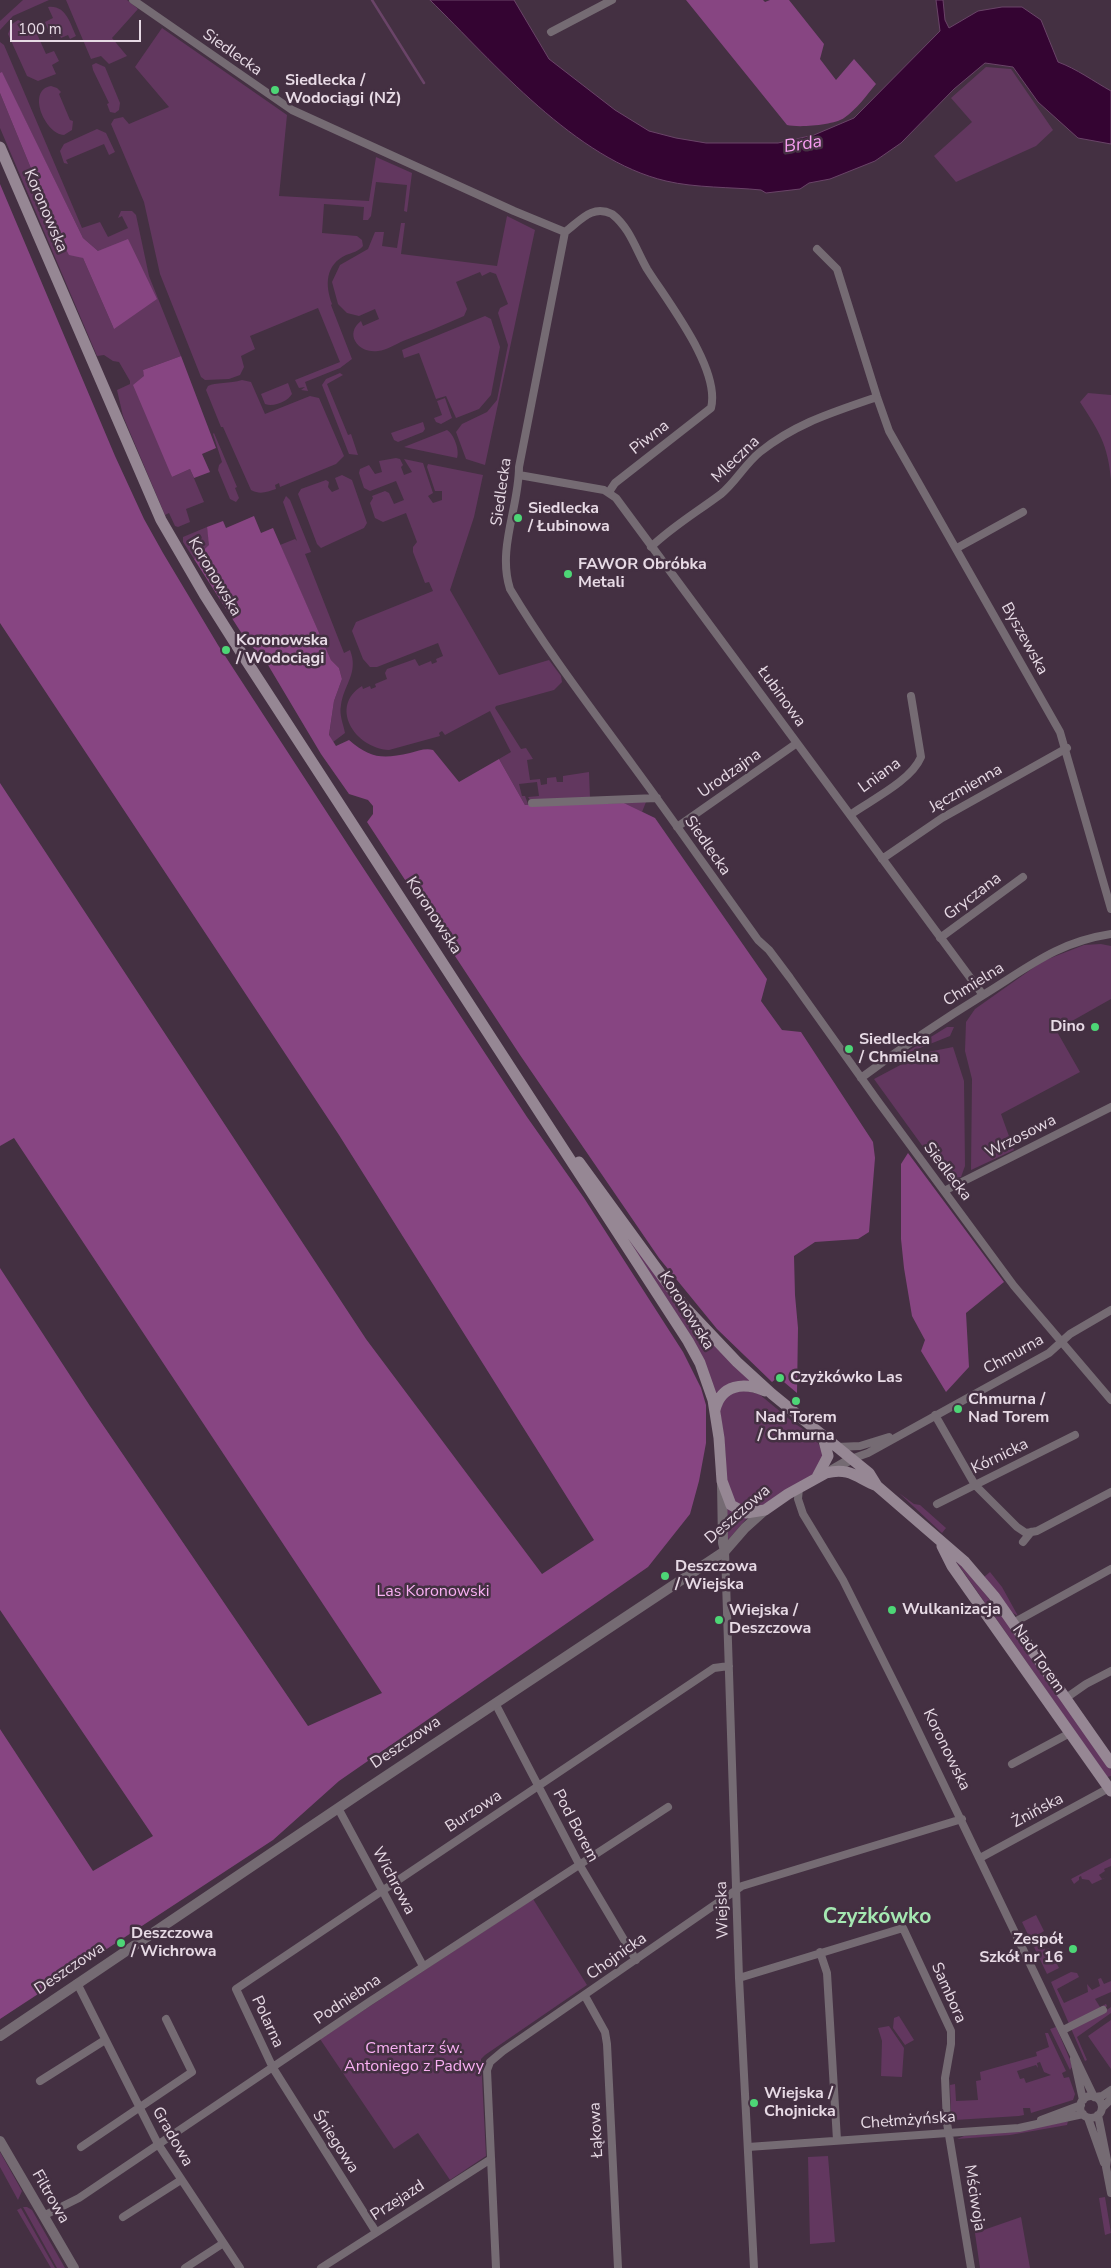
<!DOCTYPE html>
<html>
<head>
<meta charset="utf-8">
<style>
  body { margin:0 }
  #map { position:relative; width:1111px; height:2268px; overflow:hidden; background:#443042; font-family:"Nunito Sans",sans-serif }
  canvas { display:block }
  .scale { position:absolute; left:10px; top:20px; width:131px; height:22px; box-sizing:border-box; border:2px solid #e7dae5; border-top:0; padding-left:6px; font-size:15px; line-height:18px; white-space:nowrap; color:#e7dae5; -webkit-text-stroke:4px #443042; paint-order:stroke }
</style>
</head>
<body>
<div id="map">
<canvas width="1111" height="2268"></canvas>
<div class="scale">100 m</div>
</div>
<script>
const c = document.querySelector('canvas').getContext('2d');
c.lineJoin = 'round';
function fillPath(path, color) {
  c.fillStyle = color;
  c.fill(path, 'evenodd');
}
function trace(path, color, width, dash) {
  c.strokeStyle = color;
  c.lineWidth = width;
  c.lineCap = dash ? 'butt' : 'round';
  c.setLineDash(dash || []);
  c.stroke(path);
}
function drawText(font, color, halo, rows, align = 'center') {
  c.font = font + ' "Nunito Sans",sans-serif';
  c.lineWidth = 5;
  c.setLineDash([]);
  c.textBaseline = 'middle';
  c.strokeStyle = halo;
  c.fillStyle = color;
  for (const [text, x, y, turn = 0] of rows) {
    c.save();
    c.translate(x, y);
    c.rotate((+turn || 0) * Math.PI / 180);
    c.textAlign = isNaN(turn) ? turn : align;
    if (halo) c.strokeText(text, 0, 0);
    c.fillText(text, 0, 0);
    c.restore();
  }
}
fillPath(new Path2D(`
  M23 0H49L13 16 0 30V21Z
  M66 0H127L138 9 112 38 127 56 109 64 101 56 91 59Z
  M48 7C66 5 70 23 76 36L70 39 68 35 61 38 59 33 51 37 45 22 53 18Z
  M18 20 23 22 27 35 37 34 46 54 54 51 59 61 52 65 56 74 38 81 27 76 8 34 12 24Z
  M162 28 287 115 279 196 369 201 376 157 412 173 407 212 404 211 407 185 376 182 371 216 368 220H363L364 207 324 204 322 233 357 236 362 240 363 246C359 251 352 253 346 255 325 265 325 285 332 304L331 305 352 359 340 368 305 382 308 391 301 390 305 387 299 388 295 380 340 362 318 308 250 336 255 349 241 356 244 367 240 375 229 379 205 380 201 377 160 274 144 202 111 124 114 119 123 117 129 124 169 107 135 67Z
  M0 42 4 45 82 228 100 222 108 237 128 228 122 216 118 218 121 211H132L136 215 149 276 181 356 143 370 172 477 190 469 204 502 186 509 190 522 178 527 175 526 169 513 165 515 123 416 117 390 130 384V381L119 362 113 361 104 355 97 356 0 128V93L58 234 83 258 114 329 98 251 83 238 2 73H0Z
  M96 63 105 67 120 103 119 110 115 113 110 112 107 104 109 103 93 70 92 65Z
  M986 67 1011 69 1053 130 1036 146 956 182 934 156 972 122 951 98Z
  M51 86 57 88 61 92 59 94 70 120 73 121 72 130 64 135C45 134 26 90 51 86Z
  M97 129 106 133 115 152 109 155 104 144 66 160 68 164 64 163 60 151 64 144Z
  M507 216 535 230 485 465 466 459 456 432 462 424 487 412 497 400 508 345 498 313 500 308 508 304 496 274 490 272 482 276 480 272 456 282 467 309 464 316C444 325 424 333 403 341 396 344 387 350 378 351 360 354 343 335 361 321L363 326 379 319 375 309 359 316 347 313 338 304 332 282 340 265 368 249 375 232H384L382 246 397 248 401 223H405L401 254 497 266Z
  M485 316 491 319 500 347 491 395 479 409 456 418 446 396 436 399 419 353 404 358 402 350Z
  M340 373 343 375 327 384 348 435 351 434 358 455 349 454 322 385 326 379Z
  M242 380 251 382 265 414 310 396 319 398 344 456 336 464 280 487 279 483 275 485 276 489C267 492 260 495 251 490L223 427H221L206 390 208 386C215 382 230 384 242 380Z
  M288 383 292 394C287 402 274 407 265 404L261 394Z
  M1088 393 1111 395V480C1108 445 1099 431 1080 402Z
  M445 398 452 418 441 424 436 422 434 418 442 415 437 401Z
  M423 422 425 429 423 432 398 442 394 440 391 433Z
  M447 430C454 434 460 451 457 458L404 447Z
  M214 433 237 487 235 488 239 498 236 502 230 499 218 470 219 465 222 462 213 434Z
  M396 458 400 459 403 465 401 467 404 475 412 472 404 459 423 463 433 493 428 496 433 503 442 500V491H435L427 467 428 464 483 475 474 517 450 590 499 675 549 660 561 676 562 682 554 690 496 706 495 708 521 749 526 748 533 759 527 760 530 780 540 779 541 785 547 784V778L556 777 557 782H563V776L589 772 590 798 531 801 528 797 539 796 537 782 519 784 522 796H525L528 804 646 802 642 812 624 803 525 805 499 759 511 752 490 711 445 735 442 731 439 733 440 736 389 750C354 748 329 706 362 686L363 689 370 686 371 689 376 687 375 684 387 679 385 673 387 669 415 659 419 666 431 661 432 664 437 662 436 659 443 656 438 643 377 667H370L363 659 352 631 356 622 433 591 429 582 425 583 413 552V547L417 542 406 513 383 522 375 518 370 503 373 498 372 496 385 491 389 493 394 504 404 500 396 481 370 491 364 488 359 473 360 469 369 465 375 474 382 472 379 461Z
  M342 475 352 480 367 523 364 528 321 548 317 544 298 494 301 489 326 480 329 482 328 487 332 492 339 489 335 478Z
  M286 496 290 500 311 552 305 554 344 653 350 650C359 673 344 684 341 705 339 715 343 723 345 733L333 742 329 736 334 701 342 679 339 668 331 660 280 545 295 539 297 541 283 502Z
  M207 527 210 545 194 559 183 542V537Z
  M1101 944 1111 946V999L1056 1030 1080 1072 1001 1114 1014 1150 971 1170 972 1079 965 1051 966 1022 975 1009 1043 961 1084 945Z
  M947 1027H954L950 1036 900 1056Z
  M953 1047 964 1081 965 1166 961 1177 947 1180 874 1079 923 1053Z
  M628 1238 749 1380V1381L717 1395Z
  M738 1389 759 1394 794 1423 815 1437 824 1455 815 1473 765 1505 752 1510 735 1504 727 1487 725 1448 720 1411 724 1398Z
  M899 1493 914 1504 920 1505 946 1528 942 1533Z
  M726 1507 747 1518 727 1541Z
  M953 1557C1013 1622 1060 1698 1111 1770V1776L1107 1777Z
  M990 1572 1002 1587 1018 1616 1011 1612 984 1577Z
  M1111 1858V1866L1104 1869 1105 1871 1099 1875 1102 1879 1107 1877 1092 1884 1089 1880 1082 1879 1081 1876 1079 1877V1880L1074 1884 1071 1879Z
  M533 1899 587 1985 485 2055 481 2059 486 2156 450 2180 418 2133 394 2149 320 2039Z
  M1036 1915 1044 1931 1038 1935 1040 1941 1033 1945 1022 1922Z
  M1042 1943 1045 1950 1049 1948 1059 1968 1047 1974 1034 1947Z
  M1071 1972 1077 1973 1079 1977 1057 1989 1064 2003 1088 1992 1087 1984 1092 1990 1100 1986 1098 1979 1101 1978 1104 1984 1111 1981V1992L1095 1999 1100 2007 1106 2004 1107 2006 1102 2013 1111 2007V2013L1077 2037 1087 2060 1085 2061 1051 1982Z
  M899 2016 914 2040 905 2045 893 2028 894 2018Z
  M1111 2020V2069L1088 2036Z
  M889 2026 904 2048 902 2077 881 2076 882 2041 878 2028Z
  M1056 2027 1071 2062 1072 2067 1070 2070 1050 2029Z
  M1045 2033H1048L1066 2071 1062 2073 1064 2078 1069 2077 1075 2094 1073 2100 1031 2113 1030 2108H1023L1024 2115 1019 2116 955 2120 954 2114H951L950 2085 955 2084 956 2101 978 2100 976 2081 981 2080 980 2072 1037 2056 1036 2052 1049 2047ZM1040 2062 1044 2072 1051 2075 1026 2083 1024 2078 1020 2079 1017 2071 1036 2065 1038 2068 1037 2063Z
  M1068 2121 1067 2125 1010 2135 957 2139 964 2136 1018 2131Z
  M0 2152 22 2191 18 2200 0 2167Z
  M828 2156 835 2242 810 2244 808 2157Z
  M1105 2197 1111 2233 1105 2235 1099 2198Z
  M23 2207H27L32 2210 65 2268H57Z
  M21 2208 55 2268H51L17 2210Z
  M1021 2217 1030 2268H980L975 2233Z`), '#62375f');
fillPath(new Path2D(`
  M686 0H763L765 2 770 0H789L824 44 820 59 836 80 854 59 876 84C866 96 857 109 844 118 834 125 799 128 787 125Z
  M2 72 83 238 98 251 128 239 157 299 114 329 83 258 69 255 58 234 0 93V73Z
  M0 184 115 456 144 519 163 553 218 645 354 854 527 1117 584 1198 683 1352 701 1388 706 1405V1443L699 1481 690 1514 648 1567 339 1781 273 1840 0 2019V1729L93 1871 153 1836 0 1610V1268L90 1406 308 1726 382 1693 14 1138 0 1146V783L366 1339 542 1574 594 1540 339 1135 0 623Z
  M181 356 216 448 202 454 210 472 194 478 190 469 172 477 133 385 144 376 143 370Z
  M254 516 261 533 273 528 331 660 339 668 342 679 334 701 329 735 336 746 349 740C371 759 383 759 410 753 418 751 425 748 433 750L459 782 499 759 525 805 624 803 655 818 767 979 761 1001 782 1030 801 1032 873 1142 875 1158 869 1232 858 1239 815 1242 794 1256 795 1295 798 1328 797 1393 778 1377 772 1382 717 1329 659 1258 520 1055 367 822 373 814V806L368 800 349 794 321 754 268 665 244 637 194 559 209 545 207 527 223 521 226 528Z
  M908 1153 1004 1282 966 1313 969 1367 946 1392 921 1351 925 1340 912 1316 904 1268 901 1239V1164Z`), '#874582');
const water = new Path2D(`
  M430 0H514L549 59 615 110 649 131 676 138 706 143H778L814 135 854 118 940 31 936 0H943L945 20 949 28 978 11 1002 7H1022L1041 20 1058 62C1077 69 1093 81 1111 91V144L1078 138 1038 102 1013 67 985 63 954 89 901 143 875 161 830 179 809 183 800 189 766 193 761 190C732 187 695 188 666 181 576 160 494 63 430 0Z`);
fillPath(water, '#340432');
trace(water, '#6a4468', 1);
trace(new Path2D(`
  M372 0 424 83`), '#6a4468', 2.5);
trace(new Path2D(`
  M133 0 292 110 514 211 565 232
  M551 32 612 0
  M817 249 837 269 877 397 889 431 1060 732 1111 909
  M519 475 604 490 616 498 983 995
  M609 492 615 483 711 408C721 369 667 301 647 269 636 250 630 228 612 214 592 204 580 221 565 232L519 467C519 507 497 549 510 589 547 651 591 708 634 767 676 824 716 882 758 940L769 950 790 978 877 1100 1014 1286 1111 1400
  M651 547C673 526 697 512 721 494 735 483 745 464 760 452 796 423 834 412 877 397
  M957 548 1023 512
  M532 803 657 798
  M850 815C871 800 911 781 921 757L911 696
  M677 827 797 743
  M882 859 942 818 1067 748
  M940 938 1023 877
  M861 1078C902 1047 944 1019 988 992 1031 965 1059 942 1111 934
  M944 1191 1111 1107
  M935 1415 975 1485 1017 1527 1026 1533 1037 1531 1111 1492
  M837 1447 860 1446 889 1437
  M851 1459 868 1453 1049 1353 1070 1334 1111 1310
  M799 1488 798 1499 803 1514 843 1580 907 1708 1094 2097
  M937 1504 1075 1435
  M1023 1542 1031 1532
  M725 1551 739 1978 754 2268
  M1013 1623 1111 1569
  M1066 1698 1086 1684 1111 1671
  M495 1703 579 1864 636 1960
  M1012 1764 1070 1733
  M338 1808 423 1966
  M980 1858 1109 1788
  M820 1952 827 1973 837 2140
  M739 1978 903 1928 951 2031V2044L945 2078 947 2123 971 2268
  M77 1983 158 2144 240 2268
  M585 1996 605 2032 607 2044 618 2268
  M1063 2030 1103 2010
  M1074 2059 1083 2100
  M40 2081 105 2040
  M1080 2107a11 11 0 1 1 22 0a11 11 0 1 1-22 0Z
  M1095 2097 1102 2096 1111 2090
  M1102 2108 1111 2099
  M1098 2115 1107 2160 1106 2167 1111 2193
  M1088 2118 1104 2163
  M1041 2120 1081 2105
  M81 2147 192 2072 166 2019
  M748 2147 1019 2128 1083 2114
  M43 2216 79 2198 369 2002 668 1807
  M123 2217 181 2180
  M376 2232 273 2068 236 1989 714 1668 729 1666
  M185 2268 222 2244
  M321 2268 491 2159
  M496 2268 487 2070 490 2062 503 2051 742 1886 962 1819`), '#756b73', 8);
trace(new Path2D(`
  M827 1473 851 1459
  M722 1483 723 1543 725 1551
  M0 2036 365 1790 725 1551 745 1528 765 1510
  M0 2141 74 2268`), '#756b73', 10);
trace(new Path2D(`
  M0 147 161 520 204 594 242 654 688 1341 700 1363 713 1400 719 1438 722 1481 731 1505 746 1513 765 1510 788 1494 826 1473C850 1467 857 1478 877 1486
  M579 1162 684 1306 737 1362 772 1394 869 1473 877 1486 965 1562 994 1596 1111 1763
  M715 1410C721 1384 744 1382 765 1391
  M817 1477 828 1456 823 1437
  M942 1546 952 1566 1111 1791`), '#968794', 11);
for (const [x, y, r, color] of [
  [275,90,5,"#4dd676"],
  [518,518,5,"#4dd676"],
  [568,574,5,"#4dd676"],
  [226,650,5,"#4dd676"],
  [1095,1027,5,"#4dd676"],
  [849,1049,5,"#4dd676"],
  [780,1378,5,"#4dd676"],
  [796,1401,5,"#4dd676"],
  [958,1409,5,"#4dd676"],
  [665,1576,5,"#4dd676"],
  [892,1610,5,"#4dd676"],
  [719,1620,5,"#4dd676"],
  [121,1943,5,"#4dd676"],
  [1073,1949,5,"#4dd676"],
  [754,2103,5,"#4dd676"]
]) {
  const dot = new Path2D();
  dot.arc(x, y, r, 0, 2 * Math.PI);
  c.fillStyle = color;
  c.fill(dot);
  trace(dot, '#443042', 2);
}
drawText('16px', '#e7dae5', '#443042', [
  ["Siedlecka",232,53,35],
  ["Koronowska",45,211,67],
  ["Piwna",650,438,-38],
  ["Mleczna",736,460,-44],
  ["Siedlecka",502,492,-82],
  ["Koronowska",214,577,59],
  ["Byszewska",1024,639,61],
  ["Łubinowa",781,697,54],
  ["Urodzajna",730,774,-35],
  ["Lniana",880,776,-36],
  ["Jęczmienna",966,789,-30],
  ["Siedlecka",707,846,55],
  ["Gryczana",973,897,-37],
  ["Koronowska",433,916,57],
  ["Chmielna",974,985,-32],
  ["Wrzosowa",1021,1137,-27],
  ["Siedlecka",947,1172,53],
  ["Koronowska",686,1311,58],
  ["Chmurna",1014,1355,-29],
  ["Kórnicka",1000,1457,-26],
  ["Deszczowa",738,1515,-41],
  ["Nad Torem",1038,1659,55],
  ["Deszczowa",406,1743,-34],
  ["Koronowska",946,1750,64],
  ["Żnińska",1038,1811,-28],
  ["Burzowa",474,1812,-33],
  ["Pod Borem",575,1826,62],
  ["Wichrowa",393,1881,62],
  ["Wiejska",723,1910,-92],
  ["Chojnicka",617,1957,-35],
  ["Deszczowa",70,1969,-34],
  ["Sambora",948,1993,66],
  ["Podniebna",348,2000,-34],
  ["Polarna",267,2022,65],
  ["Chełmżyńska",908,2121,-4],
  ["Łąkowa",597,2130,-93],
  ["Gradowa",172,2137,60],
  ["Śniegowa",335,2142,57],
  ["Filtrowa",50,2197,60],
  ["Mściwoja",974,2198,81],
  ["Przejazd",398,2201,-33]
]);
drawText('bold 16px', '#e7dae5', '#443042', [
  ["Siedlecka /",285,81],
  ["Wodociągi (NŻ)",285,99],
  ["Siedlecka",528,509],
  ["/ Łubinowa",528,527],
  ["FAWOR Obróbka",578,565],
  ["Metali",578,583],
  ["Koronowska",236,641],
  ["/ Wodociągi",236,659],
  ["Dino",1085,1027,"right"],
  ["Siedlecka",859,1040],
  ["/ Chmielna",859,1058],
  ["Czyżkówko Las",790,1378],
  ["Chmurna /",968,1400],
  ["Nad Torem",968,1418],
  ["Nad Torem",796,1418,"center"],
  ["/ Chmurna",796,1436,"center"],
  ["Deszczowa",675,1567],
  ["/ Wiejska",675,1585],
  ["Wulkanizacja",902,1610],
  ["Wiejska /",729,1611],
  ["Deszczowa",729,1629],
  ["Deszczowa",131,1934],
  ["/ Wichrowa",131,1952],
  ["Zespół",1063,1940,"right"],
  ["Szkół nr 16",1063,1958,"right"],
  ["Wiejska /",764,2094],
  ["Chojnicka",764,2112]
], 'left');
drawText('16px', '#f9b0f3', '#443042', [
  ["Las Koronowski",433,1592],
  ["Cmentarz św.",414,2049],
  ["Antoniego z Padwy",414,2067]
]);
drawText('italic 18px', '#f89df1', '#443042', [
  ["Brda",803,145,-9]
]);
drawText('bold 21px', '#a5e8b2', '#443042', [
  ["Czyżkówko",877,1918]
]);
</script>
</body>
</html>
